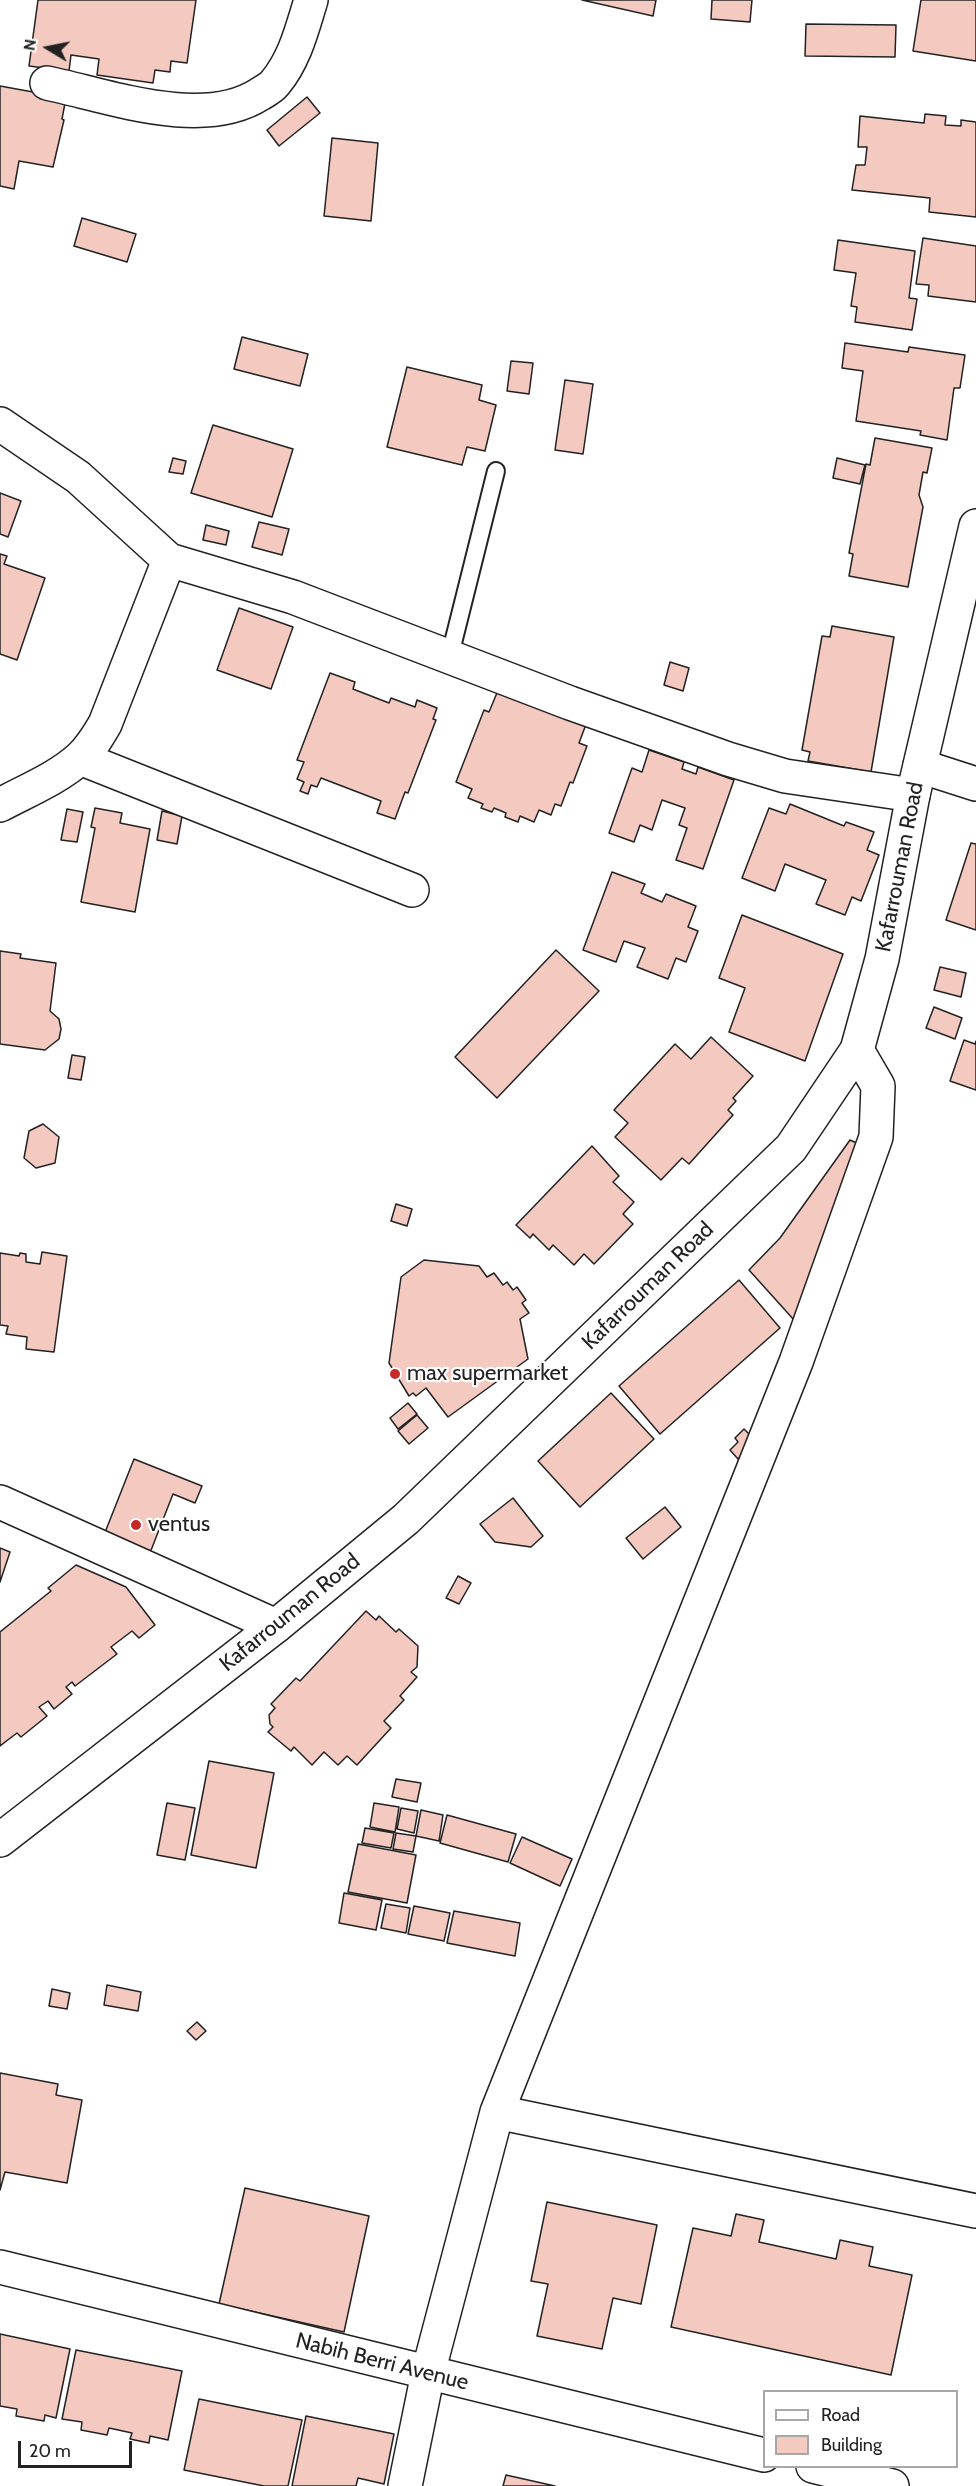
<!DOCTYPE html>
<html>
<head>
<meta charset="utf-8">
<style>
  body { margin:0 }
  #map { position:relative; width:976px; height:2486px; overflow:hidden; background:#fff; font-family:Cabin,sans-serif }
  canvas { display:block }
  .legend { position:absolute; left:763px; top:2390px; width:195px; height:78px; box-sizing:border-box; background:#fff; border:2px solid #a7a7a7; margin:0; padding:8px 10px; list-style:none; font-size:18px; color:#222 }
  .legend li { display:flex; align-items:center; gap:12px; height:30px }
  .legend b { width:30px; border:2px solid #a7a7a7 }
  .north { position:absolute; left:18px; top:18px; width:60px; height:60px; -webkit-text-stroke:4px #fff; paint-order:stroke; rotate:280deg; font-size:16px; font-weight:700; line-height:24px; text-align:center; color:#222 }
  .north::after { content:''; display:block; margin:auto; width:21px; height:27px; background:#222; clip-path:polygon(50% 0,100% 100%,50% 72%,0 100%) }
  .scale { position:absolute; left:18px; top:2441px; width:114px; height:27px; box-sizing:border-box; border:3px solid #222; border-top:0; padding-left:8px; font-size:18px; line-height:21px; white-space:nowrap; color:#222; -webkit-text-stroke:4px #fff; paint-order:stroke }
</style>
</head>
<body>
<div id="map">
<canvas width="976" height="2486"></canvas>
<ul class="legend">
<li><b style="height:8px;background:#fff"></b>Road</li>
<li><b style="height:16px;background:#f3c9c0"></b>Building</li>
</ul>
<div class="north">N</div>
<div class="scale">20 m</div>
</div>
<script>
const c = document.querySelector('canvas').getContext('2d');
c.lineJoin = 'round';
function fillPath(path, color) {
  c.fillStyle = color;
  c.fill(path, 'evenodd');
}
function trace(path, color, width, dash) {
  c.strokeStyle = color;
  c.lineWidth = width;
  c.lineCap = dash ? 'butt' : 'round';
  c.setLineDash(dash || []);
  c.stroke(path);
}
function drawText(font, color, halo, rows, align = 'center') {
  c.font = font + ' Cabin,sans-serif';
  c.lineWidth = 4.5;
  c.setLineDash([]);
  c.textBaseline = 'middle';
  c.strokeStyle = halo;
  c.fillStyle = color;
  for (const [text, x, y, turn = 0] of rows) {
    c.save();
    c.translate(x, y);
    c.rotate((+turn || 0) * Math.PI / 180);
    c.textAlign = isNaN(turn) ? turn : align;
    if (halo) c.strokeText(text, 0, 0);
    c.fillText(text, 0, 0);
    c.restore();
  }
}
const building = new Path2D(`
  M38 0H196L187 63 171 61 170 72 155 70 153 83 97 75 99 59 71 55 69 71 29 66Z
  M582 0H656L653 16Z
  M712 0H752L750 22 711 19Z
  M921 0H976V61L913 51Z
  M806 24 896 25 895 57 805 56Z
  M0 86 66 98 62 119 64 120 53 167 19 161 14 189 0 186Z
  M307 97 320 113 279 146 267 130Z
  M925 114 946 116 945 125 961 126V120L976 122V217L929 212 930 198 852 190 856 165H865L867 147H858L860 116 924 123Z
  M332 138 378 143 371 221 324 216Z
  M82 218 136 234 127 262 74 246Z
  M923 238 976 246V302L928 296 929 285 916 284Z
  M838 240 915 251 909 298 917 299 912 330 855 322 857 307 851 306 856 273 834 270Z
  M242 337 308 354 300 386 234 369Z
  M845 343 908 352 909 347 965 355 960 388H954L947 440 920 435 921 431 856 421 863 371 842 368Z
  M511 361 533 363 529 394 507 391Z
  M407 367 482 385 479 400 496 405 485 451 467 447 462 465 387 447Z
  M565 380 593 384 583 454 555 450Z
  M213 425 293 449 272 517 191 493Z
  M875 438 932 448 927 473 923 472 919 495 923 507 908 587 849 576 853 554 849 553 866 464 870 465Z
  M173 458 186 461 183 474 169 472Z
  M837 458 865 465 860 484 833 478Z
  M0 493 21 501 8 537 0 534Z
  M259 522 289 529 282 555 252 547Z
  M206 525 229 531 226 545 203 540Z
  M0 554 7 556 4 564 45 578 17 660 0 654Z
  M239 608 293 627 271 689 217 670Z
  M832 626 894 637 871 772 808 761 810 752 802 750 822 636 830 637Z
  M670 662 689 668 683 691 664 685Z
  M330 673 355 682 353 689 389 703 391 698 415 707 417 700 437 708 433 719 436 720 408 793 405 792 395 819 377 813 381 801 321 778 317 787 311 785 308 794 300 791 304 782 297 779 304 762 297 760Z
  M499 688 588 719 579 743 587 746 573 783 570 782 561 806 555 804 551 815 539 810 534 822 520 816 518 822 505 817 506 813 494 808 492 812 481 808 483 804 468 798 472 789 456 782 484 710 489 712Z
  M649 750 684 762 682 769 696 774 698 767 734 780 703 869 676 860 687 828 679 825 685 808 662 800 652 830 640 825 634 842 609 833 632 768 642 772Z
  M790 804 844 826 846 822 874 832 867 850 879 855 861 901 852 897 845 915 816 904 826 880 785 864 775 891 742 878 769 808 786 814Z
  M95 808 122 813 120 823 150 829 135 912 81 902 95 828 91 827Z
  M67 809 83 812 77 842 61 840Z
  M162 811 182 816 177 844 157 840Z
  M971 843 976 844V930L946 920Z
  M612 872 645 884 641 893 662 902 666 894 696 906 688 927 698 931 686 962 676 958 668 979 637 967 645 948 624 941 616 962 583 950Z
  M742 915 843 954 805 1061 729 1032 745 988 719 978Z
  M556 950 599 991 497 1098 455 1057Z
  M0 951 21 954 20 958 56 963 50 1011 59 1019 61 1029 59 1039 45 1050 0 1044Z
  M940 967 966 973 961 997 934 990Z
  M934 1007 962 1018 955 1039 926 1028Z
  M711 1037 753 1076 733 1098 736 1101 728 1110 733 1115 689 1164 682 1158 661 1180 615 1137 628 1123 614 1110 675 1044 691 1059Z
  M964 1040 975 1044 976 1041V1090L950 1081Z
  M72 1055 85 1057 81 1080 68 1078Z
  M43 1124 59 1137 55 1163 36 1168 24 1158 29 1131Z
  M850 1140 861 1145 794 1320 749 1270 780 1238Z
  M592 1146 619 1176 613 1182 634 1202 623 1214 633 1224 594 1264 584 1254 574 1265 553 1245 549 1250 533 1234 530 1238 516 1225Z
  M396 1204 412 1209 407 1226 391 1221Z
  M42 1252 67 1256 54 1352 26 1349 27 1337 6 1334 8 1326 0 1325V1253L19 1256 20 1253 26 1254V1262L40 1264Z
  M424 1260 479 1266 487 1277 494 1273 503 1285 507 1282 513 1290 517 1287 526 1300 522 1303 529 1313 520 1319 528 1359 448 1417 426 1388 416 1396 413 1393 409 1396 389 1363 401 1277Z
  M739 1280 780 1328 660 1434 619 1386Z
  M611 1393 654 1439 580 1507 538 1461Z
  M408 1403 417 1414 398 1429 390 1418Z
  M417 1415 428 1428 409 1444 398 1431Z
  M744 1429 756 1441 738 1459 730 1450 738 1442 735 1438Z
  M134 1459 202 1486 195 1503 173 1494 148 1558 102 1540Z
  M513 1498 543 1536 531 1547 495 1542 480 1524Z
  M665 1507 681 1527 643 1559 626 1538Z
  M0 1548 10 1552 0 1582Z
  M76 1565 126 1587 155 1625 139 1638 132 1631 111 1647 117 1654 75 1686 72 1682 66 1687 72 1694 54 1709 48 1701 39 1707 47 1716 21 1737 17 1733 0 1746V1632L51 1591 48 1588Z
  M458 1576 471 1583 459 1604 446 1598Z
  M366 1611 376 1620 379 1616 396 1632 399 1629 418 1646 417 1667 411 1672 417 1677 400 1696 404 1700 384 1721 391 1728 357 1765 347 1756 338 1765 324 1752 312 1765 294 1747 291 1751 268 1732 273 1727 270 1724 269 1715 275 1708 271 1704 296 1678 300 1681Z
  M209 1761 274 1773 256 1868 191 1855Z
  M396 1779 421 1783 417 1802 392 1797Z
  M167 1803 195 1808 185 1860 157 1855Z
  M374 1803 399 1807 395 1832 370 1827Z
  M401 1808 418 1811 414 1833 397 1829Z
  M421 1810 443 1815 439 1841 416 1836Z
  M447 1815 516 1834 508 1862 440 1843Z
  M365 1828 394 1833 391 1848 362 1843Z
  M396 1833 416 1836 413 1852 393 1849Z
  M522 1837 572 1859 560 1886 510 1863Z
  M358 1844 416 1855 407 1903 348 1892Z
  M344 1893 382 1900 376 1930 339 1923Z
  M386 1904 410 1908 406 1933 381 1928Z
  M414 1906 450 1913 444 1941 408 1934Z
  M454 1911 520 1923 515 1956 447 1943Z
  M107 1985 141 1992 138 2011 104 2005Z
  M52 1989 70 1993 67 2009 49 2006Z
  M197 2022 206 2031 196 2040 187 2031Z
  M0 2073 58 2084 56 2095 82 2100 67 2183 5 2172 0 2190Z
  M245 2188 369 2216 344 2332 219 2304Z
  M547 2202 657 2225 641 2304 613 2298 602 2349 537 2336 548 2284 531 2281Z
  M736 2214 764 2220 759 2242 836 2259 840 2240 873 2247 869 2266 912 2275 891 2375 671 2327 693 2228 731 2236Z
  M0 2334 70 2349 56 2418 45 2415 44 2421 16 2416 17 2409 0 2406Z
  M76 2350 182 2371 168 2440 150 2436 149 2443 130 2439 132 2433 109 2428 107 2435 81 2430 82 2422 62 2419Z
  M199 2399 302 2420 288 2486H264L184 2470Z
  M306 2416 394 2434 384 2484 358 2478 356 2486H292Z
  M506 2475 555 2486H503Z`);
fillPath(building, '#f3c9c0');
trace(building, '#222', 1.5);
const lane = new Path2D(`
  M450 655 496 471`);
const street = new Path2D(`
  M47 83C109 96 203 131 260 94 265 91 271 88 275 83 295 59 302 29 311 0
  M0 424 78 477 169 560 293 597 570 703 728 759 785 776 913 795
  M80 758 412 890
  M920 766 976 784
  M0 805C26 791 58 778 80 758 91 748 98 736 105 724L169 560
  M0 1502 276 1626
  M497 2112 976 2211
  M405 2486 428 2373 497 2112 796 1362 876 1137 878 1086 857 1050`);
const secondary = new Path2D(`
  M0 1840 276 1626 406 1519 791 1148 857 1050 882 959 913 795 976 526
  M0 2267 764 2455
  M813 2466 892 2486`);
trace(lane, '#222', 20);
trace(street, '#222', 36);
trace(secondary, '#222', 36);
trace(lane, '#fff', 16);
trace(street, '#fff', 33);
trace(secondary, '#fff', 33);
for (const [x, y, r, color] of [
  [395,1374,6,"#c62828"],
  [136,1525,6,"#c62828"]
]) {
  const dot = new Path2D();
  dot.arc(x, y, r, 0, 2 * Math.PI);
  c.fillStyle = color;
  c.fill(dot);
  trace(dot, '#fff', 2);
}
drawText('22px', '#222', '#fff', [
  ["Kafarrouman Road",900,867,-79],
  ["Kafarrouman Road",648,1286,-44],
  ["Kafarrouman Road",290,1613,-39],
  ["Nabih Berri Avenue",382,2362,14]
]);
drawText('22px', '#222', '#fff', [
  ["max supermarket",407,1374],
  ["ventus",148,1525]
], 'left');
</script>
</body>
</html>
